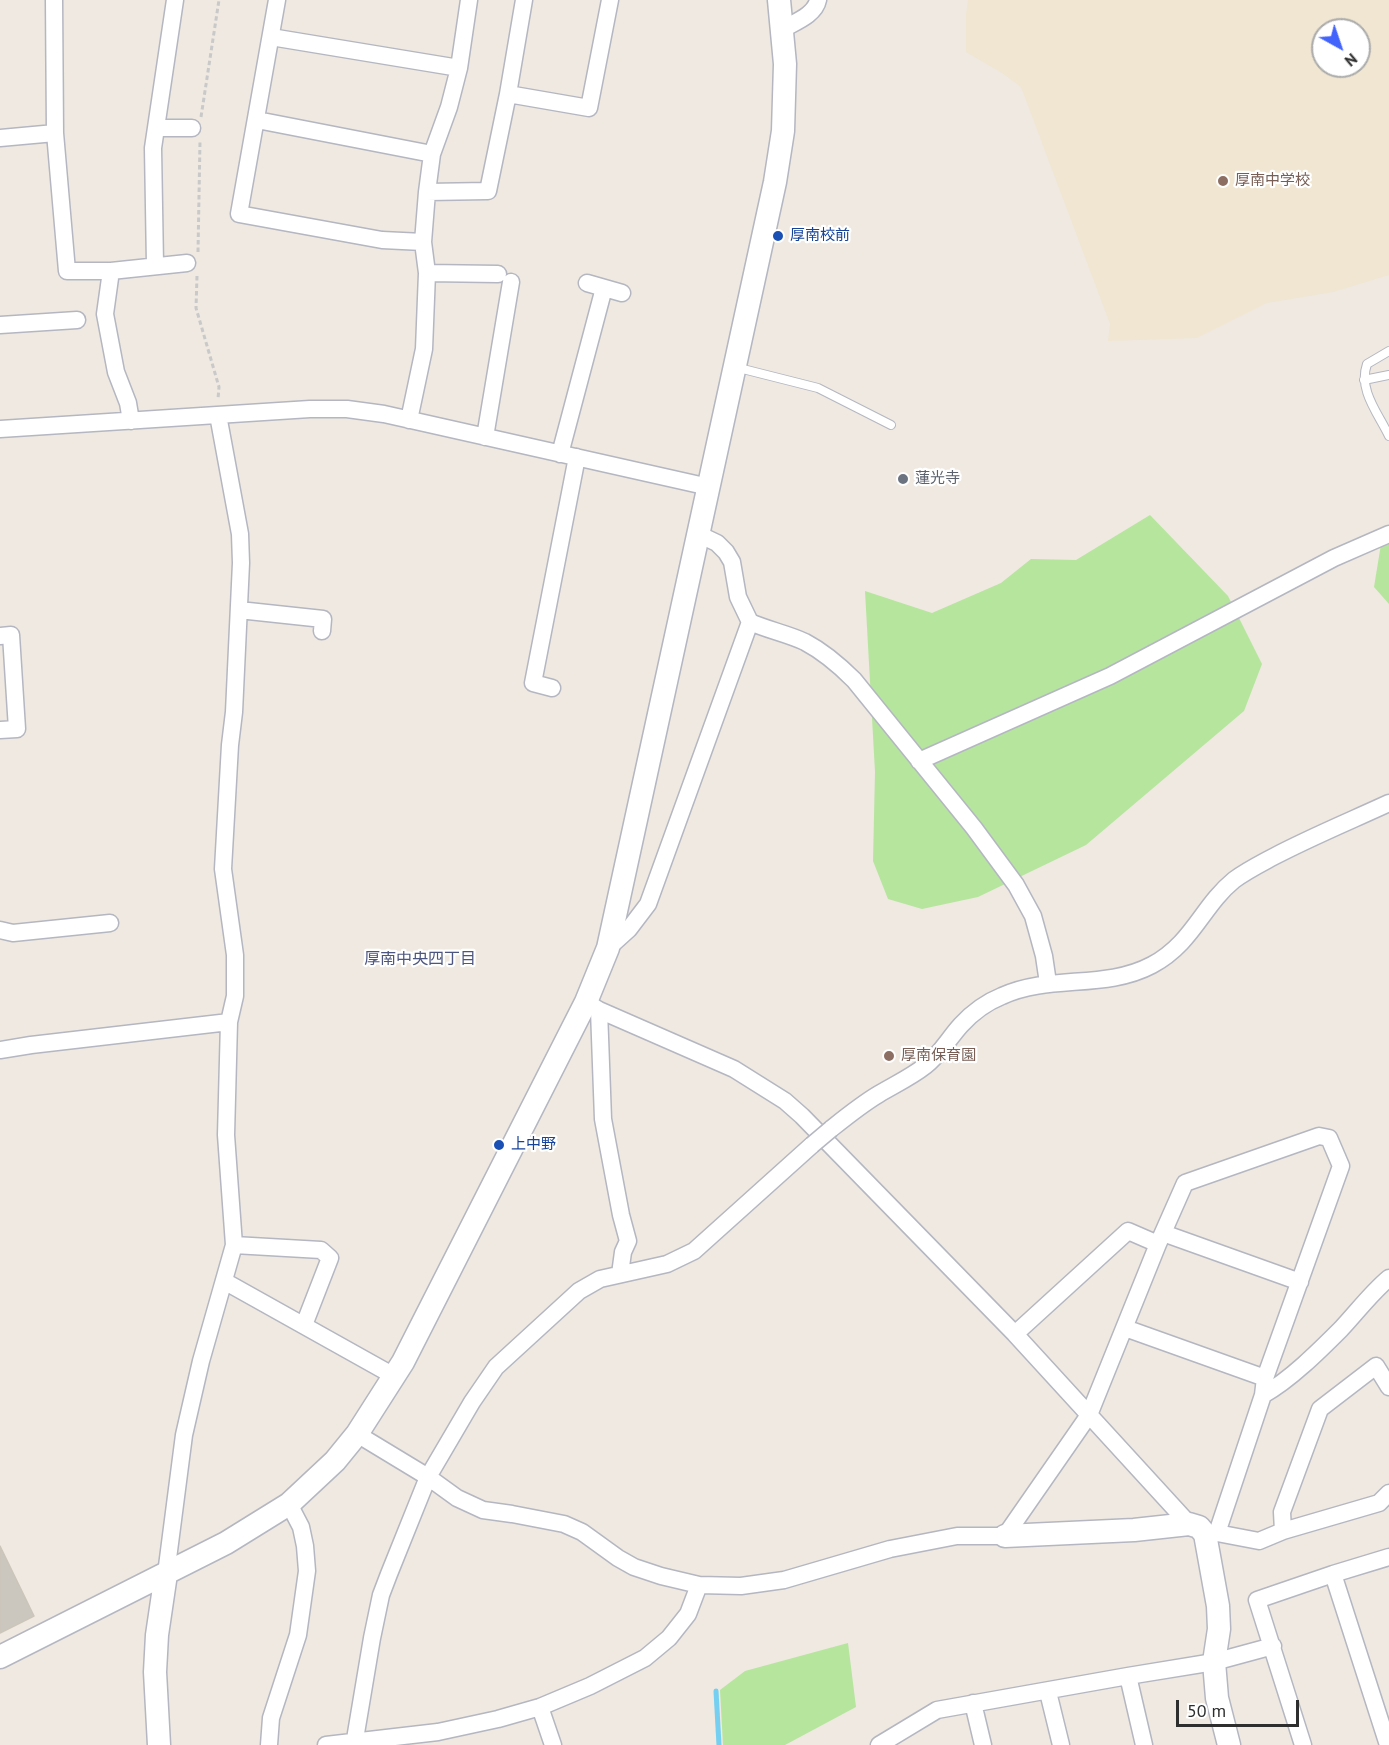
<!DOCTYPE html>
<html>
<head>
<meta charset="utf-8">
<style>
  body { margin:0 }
  #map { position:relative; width:1389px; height:1745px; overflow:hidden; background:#efe9e1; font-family:"PT Sans",sans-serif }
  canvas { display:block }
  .north { position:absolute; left:1311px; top:18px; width:60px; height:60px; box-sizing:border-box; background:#fff; border:2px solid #ababab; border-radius:50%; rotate:140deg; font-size:16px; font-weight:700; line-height:24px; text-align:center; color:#2e2e2e }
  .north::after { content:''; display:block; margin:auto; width:21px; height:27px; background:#4264fb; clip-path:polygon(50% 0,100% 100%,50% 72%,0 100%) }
  .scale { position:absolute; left:1176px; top:1700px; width:123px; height:27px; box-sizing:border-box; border:3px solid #2e2e2e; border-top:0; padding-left:8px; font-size:18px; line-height:21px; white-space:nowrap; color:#2e2e2e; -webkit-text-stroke:4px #fff; paint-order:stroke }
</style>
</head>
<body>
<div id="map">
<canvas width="1389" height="1745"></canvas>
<div class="north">N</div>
<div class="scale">50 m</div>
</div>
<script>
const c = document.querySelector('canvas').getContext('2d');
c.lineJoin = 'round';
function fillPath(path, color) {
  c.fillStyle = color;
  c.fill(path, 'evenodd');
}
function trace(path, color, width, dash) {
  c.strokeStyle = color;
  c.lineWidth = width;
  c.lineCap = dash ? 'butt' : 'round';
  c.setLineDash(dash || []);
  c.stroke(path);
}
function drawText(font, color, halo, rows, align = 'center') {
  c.font = font + ' "PT Sans","Noto Sans JP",sans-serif';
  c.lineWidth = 4.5;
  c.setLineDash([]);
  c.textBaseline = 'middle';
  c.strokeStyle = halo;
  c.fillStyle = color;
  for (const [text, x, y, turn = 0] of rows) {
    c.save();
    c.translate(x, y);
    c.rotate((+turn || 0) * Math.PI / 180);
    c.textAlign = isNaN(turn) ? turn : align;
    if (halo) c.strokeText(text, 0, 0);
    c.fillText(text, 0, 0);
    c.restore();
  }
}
fillPath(new Path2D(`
  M968 0H1389V275L1333 292 1267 303 1197 338 1108 341 1110 324 1021 87 1002 73 966 52V14ZM1323 30H1359V66H1323Z`), '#f0e6d1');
fillPath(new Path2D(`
  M1150 515 1228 596 1262 664 1244 711 1086 845 978 897 922 909 888 899 873 861 875 772 865 591 932 613 1001 583 1031 559 1076 560Z
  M1389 526V604L1374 587 1382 538Z
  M848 1643 856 1707 785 1745H723L720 1690 745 1671Z`), '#b6e59e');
trace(new Path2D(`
  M716 1691 719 1745`), '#75cff0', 5);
const building = new Path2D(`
  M0 1546 34 1616 0 1633Z`);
fillPath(building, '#cbc7bf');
trace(building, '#cbc5ba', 1.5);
const lane = new Path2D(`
  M1389 351 1367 364C1358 390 1378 413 1389 436
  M735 367 818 388 891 425
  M1364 380 1389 375`);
const street = new Path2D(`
  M54 0 55 133 67 271H111L105 314 116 372 128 403 131 421
  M277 0 239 214 382 240 423 242
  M783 29C795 22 815 15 818 0
  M271 37 459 68
  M508 94 524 0
  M257 120 432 154
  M156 128H192
  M0 138 55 133
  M427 192 488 191 508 94 589 108 610 0
  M155 265 153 148 175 0
  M111 271 187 263
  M427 273 498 274
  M587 283 622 293
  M0 325 77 320
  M409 420 424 349 427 273 423 242 427 192 432 154 449 107 459 68 469 0
  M0 429 310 409H347L384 414 709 487
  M485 437 511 282
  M560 454 604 288
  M698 534 717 543 726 552 732 562 738 597 750 622C768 630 788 634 805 642 824 652 839 665 854 680L974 828 1016 885 1033 916 1044 956 1048 983
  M239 610 323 619 322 631
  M0 636 11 635 17 729 0 730
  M552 688 533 683 577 457
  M919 761 1110 676 1334 558 1389 534
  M0 930 13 933 110 923
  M608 948 629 929 648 904 750 622
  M586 1002 599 1010 734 1069 785 1101 802 1116 1015 1334 1189 1524
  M599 1010 603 1119 621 1215 628 1241 623 1252 620 1274
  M0 1050 31 1045 229 1022
  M831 1129C846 1117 862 1104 879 1094 894 1085 911 1077 925 1066 940 1055 949 1038 961 1025 972 1013 987 1002 1002 996 1050 974 1105 990 1152 965 1193 943 1202 906 1234 880 1246 871 1260 864 1273 857 1311 837 1350 821 1389 803
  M1163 1233 1300 1282
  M234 1245 321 1250 330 1258 304 1325
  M224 1281 394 1376
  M1125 1328 1265 1378
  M1015 1334 1128 1231 1158 1244
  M1263 1395C1290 1380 1319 1351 1341 1329 1357 1312 1371 1293 1389 1278
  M357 1434 428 1477 457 1498 483 1510 512 1514 564 1524 582 1532 618 1558 634 1567 661 1576 699 1585 741 1586 784 1580 890 1549 957 1536H1005L1089 1415 1158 1244 1185 1183 1319 1136 1329 1138 1341 1166 1265 1378 1263 1395 1217 1533 1205 1534
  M1283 1531 1282 1512 1320 1409 1376 1366 1389 1387
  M1217 1533 1259 1541 1283 1531 1379 1503 1389 1493
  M166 1574 184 1435 201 1361 234 1245 226 1135 229 1022 235 996V955L223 869 230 745 234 712 241 563 240 534 218 415
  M1333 1574 1388 1745
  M1128 1676 1144 1745
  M1048 1692 1061 1745
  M973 1703 983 1745
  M540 1707 553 1745
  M269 1745 271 1718 298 1635 307 1571 305 1546 301 1527 289 1504
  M326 1745 438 1732 498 1719 540 1707 590 1686 645 1658 669 1638 688 1614 699 1585
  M354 1745 372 1638 381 1595 389 1574 428 1477 472 1402 496 1367 579 1291 600 1279 667 1264 694 1251 812 1145
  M879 1745 937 1710 1128 1676 1214 1662 1273 1646
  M1303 1745 1257 1600 1333 1574 1389 1557`);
const secondary = new Path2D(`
  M1005 1536 1134 1530 1189 1524 1199 1527 1205 1534 1218 1606 1219 1629 1214 1662 1217 1698 1229 1745
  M0 1657 226 1543 289 1504 335 1461 357 1434 403 1362 586 1002 608 948 775 182 783 131 785 64 779 0
  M159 1745 155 1672 157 1635 166 1574`);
trace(lane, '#b4b7c1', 10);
trace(street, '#b4b7c1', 19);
trace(secondary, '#b4b7c1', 25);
trace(new Path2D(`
  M201 117 219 0
  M198 252 200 141
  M197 276 196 308 219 387 218 399`), '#c9c9c9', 3, [4.5, 3]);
trace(lane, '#fff', 8);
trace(street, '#fff', 16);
trace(secondary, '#fff', 22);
const streetBridge = new Path2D(`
  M812 1145 831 1129`);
trace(streetBridge, '#b4b7c1', 19, []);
trace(streetBridge, '#fff', 16);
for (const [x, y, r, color] of [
  [1223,181,6,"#8d6e63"],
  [778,236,6,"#1a4fb4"],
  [903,479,6,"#6b7280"],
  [889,1056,6,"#8d6e63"],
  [499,1145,6,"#1a4fb4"]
]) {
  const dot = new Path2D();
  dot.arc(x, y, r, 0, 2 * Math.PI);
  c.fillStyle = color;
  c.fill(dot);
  trace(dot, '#fff', 2);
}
drawText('15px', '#785e54', '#fff', [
  ["厚南中学校",1235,181],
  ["厚南保育園",901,1056]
], 'left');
drawText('15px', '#164399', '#fff', [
  ["厚南校前",790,236],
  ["上中野",511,1145]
], 'left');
drawText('15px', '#5b616d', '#fff', [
  ["蓮光寺",915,479]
], 'left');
drawText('16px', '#4d5680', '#fff', [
  ["厚南中央四丁目",420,959]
]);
</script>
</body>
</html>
